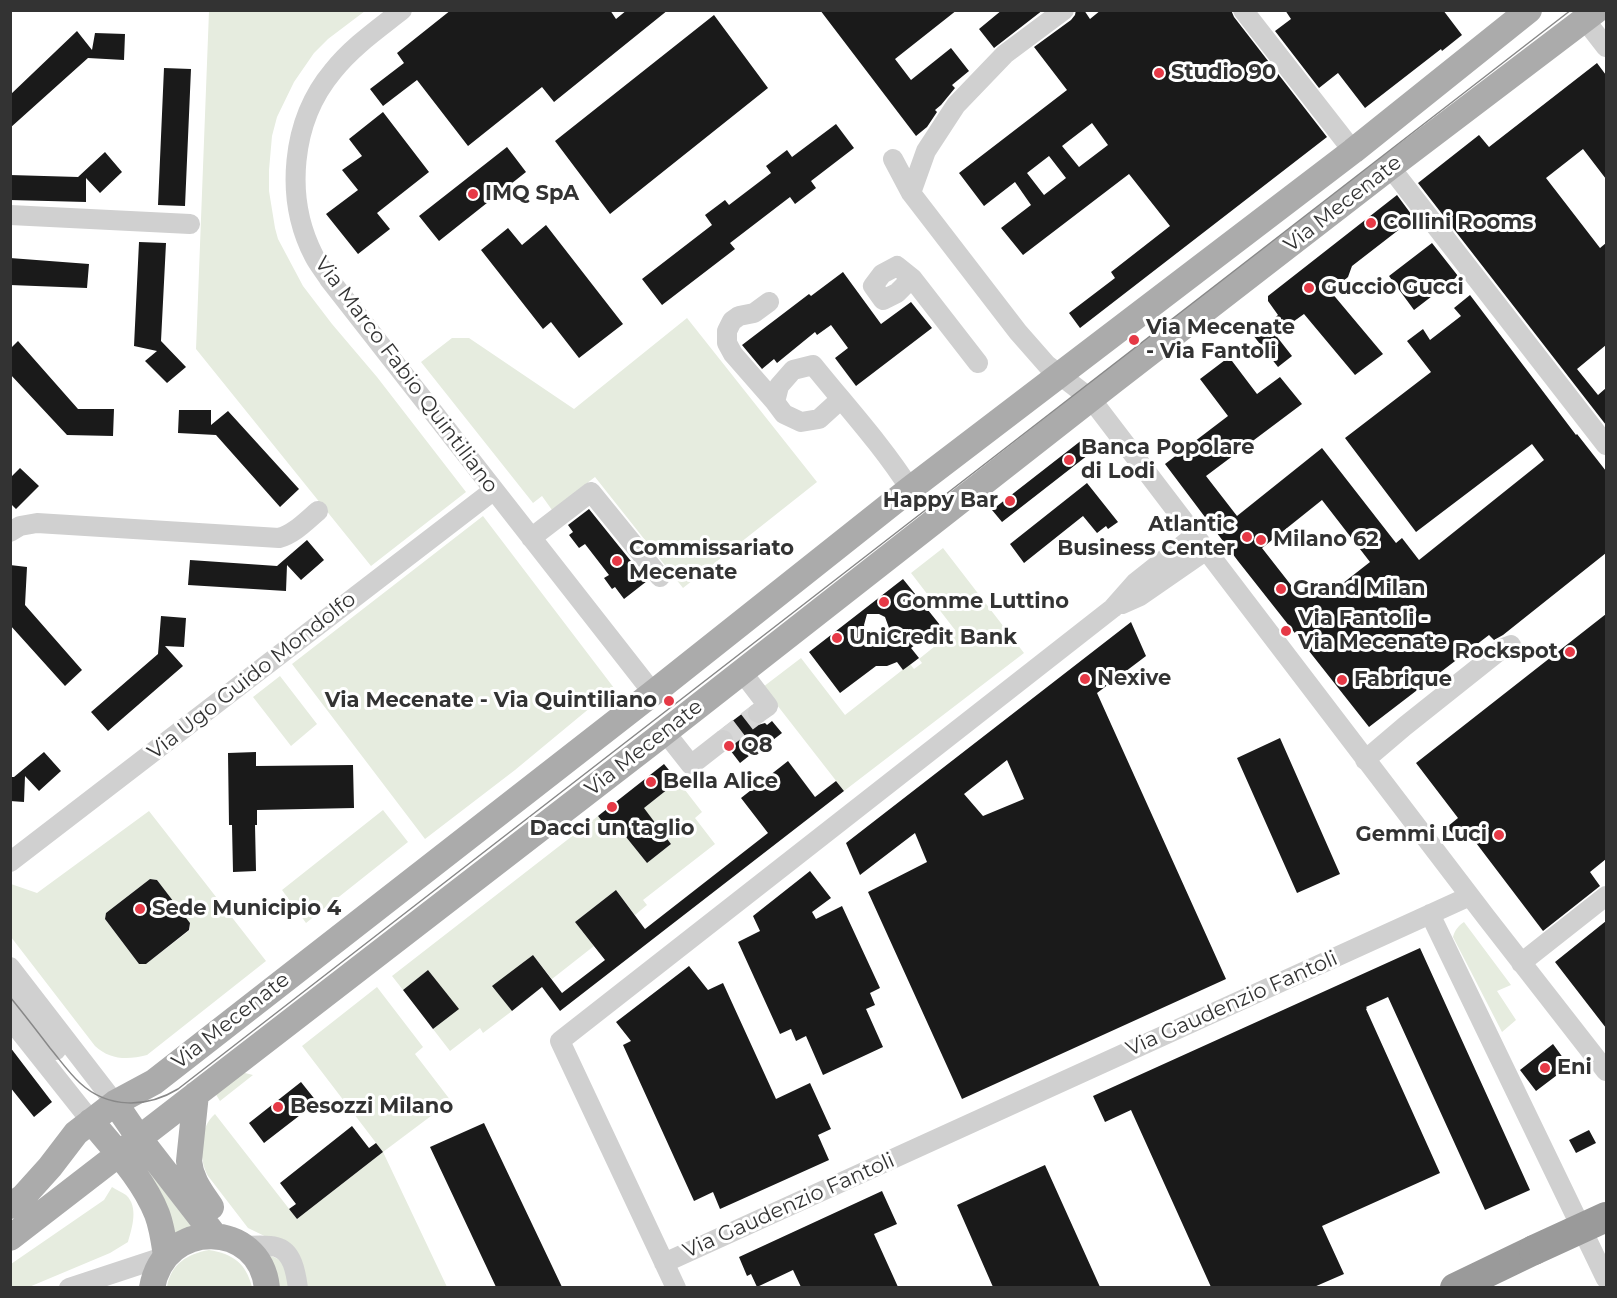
<!DOCTYPE html>
<html>
<head>
<meta charset="utf-8">
<style>
  body { margin:0 }
  #map { position:relative; width:1617px; height:1298px; overflow:hidden; background:#fff; font-family:Montserrat,sans-serif }
  canvas { display:block }
  .frame { position:absolute; inset:0; border:12px solid #333; pointer-events:none }
</style>
</head>
<body>
<div id="map">
<canvas width="1617" height="1298"></canvas>
<div class="frame"></div>
</div>
<script>
const c = document.querySelector('canvas').getContext('2d');
c.lineJoin = 'round';
function fillPath(path, color) {
  c.fillStyle = color;
  c.fill(path, 'evenodd');
}
function trace(path, color, width, dash) {
  c.strokeStyle = color;
  c.lineWidth = width;
  c.lineCap = dash ? 'butt' : 'round';
  c.setLineDash(dash || []);
  c.stroke(path);
}
function drawText(font, color, halo, rows, align = 'center') {
  c.font = font + ' Montserrat,sans-serif';
  c.lineWidth = 6;
  c.setLineDash([]);
  c.textBaseline = 'middle';
  c.strokeStyle = halo;
  c.fillStyle = color;
  for (const [text, x, y, turn = 0] of rows) {
    c.save();
    c.translate(x, y);
    c.rotate((+turn || 0) * Math.PI / 180);
    c.textAlign = isNaN(turn) ? turn : align;
    if (halo) c.strokeText(text, 0, 0);
    c.fillText(text, 0, 0);
    c.restore();
  }
}
fillPath(new Path2D(`
  M209 11H365L328 39 314 53 294 82 277 117 272 136 269 170V191L275 228 278 239 303 286 332 324 377 377 466 492 371 566 196 349Z
  M687 318 817 482 683 588 595 477 552 510 542 496 533 503 421 362 452 338H469L574 409Z
  M483 516 614 688 515 770 425 839 292 664Z
  M943 548 1024 653 844 791 763 687 801 658 845 715 910 664 914 669 922 663 919 659 955 630 911 573Z
  M280 676 317 724 291 746 253 697Z
  M678 781 702 812 695 818 715 844 643 900 647 905 635 915 616 890 575 922 594 946 552 979 533 955 493 986 512 1011 483 1033 480 1028 450 1051 433 1029 458 1009 428 970 403 990 392 976 598 816 611 832 618 827 647 863 671 844 644 808Z
  M383 810 408 842 306 923 282 890Z
  M149 811 266 961 147 1055C128 1060 110 1060 95 1046L11 937V884L37 893ZM150 879 157 880 190 923V930L146 964H139L105 919 106 913Z
  M1464 922 1511 985 1497 991 1516 1020 1502 1032 1453 937C1455 930 1458 926 1464 922Z
  M377 987 423 1047 415 1054 451 1101 383 1152 447 1287H306L283 1245 248 1228 208 1176C198 1158 199 1127 215 1114L297 1219 383 1152 302 1046Z
  M241 1072 253 1075 220 1101 215 1093Z
  M145 1167 192 1227 170 1239 142 1169Z
  M112 1187C116 1190 122 1192 126 1195 139 1207 132 1228 128 1242L110 1253 29 1287H11V1264L104 1200Z
  M209 1250C233 1254 246 1263 252 1287H167C171 1264 187 1254 209 1250Z
  M264 1254C288 1260 285 1266 291 1287H279Z`), '#e6ecdf');
fillPath(new Path2D(`
  M451 10H610L616 19 627 10H668L554 102 542 87 468 146 417 80 383 106 370 89 404 63 397 53Z
  M820 10H957L895 59 911 80 951 48 969 71 952 85 955 88 941 105 935 110 937 112 927 127 916 136Z
  M1002 10H1043L994 48 979 29Z
  M1076 10H1084L1090 19 1101 10H1231L1234 17 1327 137 1080 328 1069 313 1115 278 1111 272 1170 226 1129 174 1023 255 1001 228 1031 205 1015 182 984 206 959 173 1067 90 1034 47 1071 20 1075 15ZM1092 123 1108 145 1079 167 1062 146ZM1049 156 1066 178 1044 195 1027 173Z
  M1285 10H1443L1462 35 1442 51 1441 49 1365 108 1338 73 1319 88 1275 31 1291 19Z
  M714 15 768 88 610 214 555 141Z
  M77 31 92 50 95 33 125 34 124 60 88 58 10 128V95Z
  M1597 63 1606 75V179L1583 149 1546 178 1600 248 1606 243V345L1577 369 1598 395 1606 388V425L1418 183 1479 135 1489 147Z
  M164 68 191 69 185 206 158 205Z
  M383 112 429 172 377 213 390 229 358 254 326 214 358 190 342 170 362 156 349 139Z
  M836 124 854 148 811 181 816 188 795 204 790 197 730 243 735 249 662 305 642 279 712 225 705 215 725 200 729 205 771 173 766 166 787 150 792 157Z
  M507 147 526 172 439 241 419 216Z
  M105 152 122 172 100 193 86 178V202L10 200V175L78 177Z
  M1397 195 1414 218 1352 266 1348 277 1331 292 1383 354 1355 375 1304 314 1290 324 1270 322 1278 315 1268 301V296Z
  M546 225 623 324 579 358 551 322 543 329 481 250 508 228 522 245Z
  M139 242 166 243 161 341 186 367 167 383 145 361 157 351 134 346Z
  M1432 243 1458 276 1414 310 1389 276Z
  M10 258 89 264 87 288 10 285Z
  M843 272 881 324 911 302 932 328 856 386 835 358 848 348 831 325 817 335 815 332 777 363 774 359 762 369 742 345 809 294 811 296Z
  M1470 295 1576 435 1577 434 1606 471V553L1503 635 1494 640 1489 635 1369 727 1238 561 1165 464 1228 416 1200 379 1229 357 1257 394 1280 377 1302 404 1206 476 1237 516 1322 448 1396 543 1402 538 1419 560 1544 460 1532 444 1416 532 1345 438 1431 372 1407 341 1423 329 1430 340 1461 316 1454 308ZM1322 500 1370 562 1324 598 1311 581 1298 594 1262 548Z
  M1267 324 1292 356 1278 367 1253 335Z
  M18 341 78 409H114L113 436 67 435 10 374V349Z
  M179 410H211V425L228 411 299 489 280 507 216 435 178 433Z
  M1087 436 1097 448 1002 522 992 510Z
  M20 468 39 486 16 509 10 503V478Z
  M1087 483 1118 522 1108 529 1106 526 1097 533 1083 516 1024 563 1010 544Z
  M589 509 647 581 624 599 615 587 612 589 604 578 609 575 585 544 579 548 569 535 573 532 568 525Z
  M307 540 324 560 301 580 287 565 286 591 188 585 190 560 277 566Z
  M10 565 27 567 25 605 82 670 65 686 10 625Z
  M903 579 940 625 911 648 919 658 903 670 897 662 887 666H876L840 693 809 652ZM867 614H879L885 617 889 628 885 635 878 638H873L866 633 864 625Z
  M1606 614V859L1590 872 1600 886 1543 931 1467 831 1457 839 1447 827 1458 818 1416 763Z
  M161 616 186 618 184 647 165 646 183 666 108 731 91 712 158 654Z
  M1131 622 1146 656 1097 693 1226 979 962 1099 868 892 927 862 915 833 860 875 846 843ZM1007 760 1024 799 983 816 964 794Z
  M747 710 748 719 752 724 758 725 765 723 767 725 772 721 782 733 760 750 759 748 740 763 730 750 734 744 735 739 733 733 728 729 723 728Z
  M1280 738 1340 874 1297 893 1237 758Z
  M44 752 61 771 39 791 25 776 24 802 10 801V777H14Z
  M256 752V766L353 765 354 808 257 810V825H255L256 871 233 872 232 825H229L228 753Z
  M788 761 815 797 836 781 844 791 560 1011 542 987 512 1011 492 986 533 955 562 993 605 960 575 922 616 890 645 929 768 833 741 798Z
  M664 764 678 781 644 808 671 844 647 863 618 827 611 833 598 816Z
  M810 871 831 898 812 912 816 919 842 906 880 988 870 993 875 1005 866 1009 883 1047 823 1075 806 1036 796 1041 791 1029 780 1034 738 942 760 931 753 916Z
  M150 879 157 880 190 923 189 930 146 964H139L105 919 106 913Z
  M1606 921V1028L1555 962Z
  M1420 948 1530 1190 1485 1210 1388 997 1366 1007 1367 1008 1366 1009 1440 1173 1322 1226 1344 1274 1314 1287H1211L1131 1110 1105 1122 1093 1096Z
  M689 966 708 990 723 983 776 1099 810 1083 831 1129 818 1135 829 1160 720 1209 713 1192 694 1201 623 1045 631 1041 616 1022Z
  M428 970 459 1009 433 1029 403 990Z
  M1553 1044 1569 1066 1536 1091 1520 1070Z
  M10 1047 52 1102 34 1117 10 1087Z
  M301 1082 317 1102 264 1143 249 1123Z
  M484 1123 562 1287H496L430 1147Z
  M352 1126 369 1148 376 1143 383 1152 297 1219 289 1209 296 1204 280 1183Z
  M1589 1130 1596 1143 1576 1153 1569 1140Z
  M1045 1165 1100 1287H993L957 1205Z
  M882 1191 897 1224 874 1234 898 1287H801L793 1270 757 1287 751 1274 747 1276 739 1257Z`), '#1a1a1a');
trace(new Path2D(`
  M723 740 758 713`), '#d6d6d6', 20, [20, 10]);
trace(new Path2D(`
  M402 10C378 29 352 47 333 71 291 121 284 198 314 256 318 264 324 271 329 279L653 693
  M1243 10 1353 151
  M1585 20 1606 47
  M893 159 911 193 1018 332 1047 365 1091 399 1486 917 1606 1071
  M1390 167 1606 445
  M911 193 926 151 956 105 1005 54 1064 10
  M10 215 190 224
  M912 278 897 293 883 300 873 286 882 274 897 266 912 278 978 363
  M769 302 754 313 739 316 732 321 727 331V343L733 354 775 402
  M841 399 819 419 801 422 784 414 775 402 779 386 793 370 813 365C846 406 882 445 910 489
  M10 532 20 526 37 523 279 538C294 534 306 521 318 511
  M531 538 591 492 660 577
  M1122 604 1140 596 1205 551
  M742 672 768 706 758 713
  M665 732 691 765 723 740
  M1365 760 1405 726 1503 648 1511 645
  M10 862 494 490
  M1430 914 1606 1279
  M1521 963 1606 896
  M10 967 115 1103
  M10 991 56 1050
  M10 1019 91 1121
  M242 1246C253 1246 266 1244 276 1247 293 1251 296 1274 298 1288
  M664 1263 1470 896
  M69 1288 166 1256
  M676 1288 560 1041 1113 608 1136 582 1194 536`), '#d0d0d0', 20);
trace(new Path2D(`
  M196 1094 189 1161C191 1180 201 1192 211 1207
  M115 1103 139 1138 215 1236
  M91 1121C115 1150 143 1179 157 1214 162 1227 164 1242 166 1256
  M10 1206 23 1197 50 1167 76 1133 115 1103 154 1082 653 693 910 489 1353 151 1529 10
  M10 1238 655 740 1112 382 1390 167 1597 10
  M152 1288C164 1218 260 1220 267 1288`), '#ababab', 26);
trace(new Path2D(`
  M1455 1288 1534 1250`), '#9a9a9a', 30);
trace(new Path2D(`
  M10 997C24 1014 37 1031 50 1048 60 1060 69 1073 80 1083 108 1109 147 1108 178 1089L1571 10`), '#888', 1.5);
trace(new Path2D(`
  M1534 1250 1606 1217`), '#9a9a9a', 30);
for (const [x, y, r, color] of [
  [1159,73,6,"#e63946"],
  [473,194,6,"#e63946"],
  [1371,223,6,"#e63946"],
  [1309,288,6,"#e63946"],
  [1134,340,6,"#e63946"],
  [1069,460,6,"#e63946"],
  [1010,501,6,"#e63946"],
  [1247,537,6,"#e63946"],
  [1261,540,6,"#e63946"],
  [617,561,6,"#e63946"],
  [1281,589,6,"#e63946"],
  [884,602,6,"#e63946"],
  [1286,631,6,"#e63946"],
  [837,638,6,"#e63946"],
  [1570,652,6,"#e63946"],
  [1085,679,6,"#e63946"],
  [1342,680,6,"#e63946"],
  [669,701,6,"#e63946"],
  [729,746,6,"#e63946"],
  [651,782,6,"#e63946"],
  [612,807,6,"#e63946"],
  [1499,835,6,"#e63946"],
  [140,909,6,"#e63946"],
  [1545,1068,6,"#e63946"],
  [278,1107,6,"#e63946"]
]) {
  const dot = new Path2D();
  dot.arc(x, y, r, 0, 2 * Math.PI);
  c.fillStyle = color;
  c.fill(dot);
  trace(dot, '#fff', 2);
}
drawText('bold 21px', '#333', '#fff', [
  ["Studio 90",1171,73],
  ["IMQ SpA",485,194],
  ["Collini Rooms",1383,223],
  ["Guccio Gucci",1321,288],
  ["Via Mecenate",1146,328],
  ["- Via Fantoli",1146,352],
  ["Banca Popolare",1081,448],
  ["di Lodi",1081,472],
  ["Happy Bar",998,501,"right"],
  ["Atlantic",1235,525,"right"],
  ["Business Center",1235,549,"right"],
  ["Milano 62",1273,540],
  ["Commissariato",629,549],
  ["Mecenate",629,573],
  ["Grand Milan",1293,589],
  ["Gomme Luttino",896,602],
  ["Via Fantoli -",1298,619],
  ["Via Mecenate",1298,643],
  ["UniCredit Bank",849,638],
  ["Rockspot",1558,652,"right"],
  ["Nexive",1097,679],
  ["Fabrique",1354,680],
  ["Via Mecenate - Via Quintiliano",657,701,"right"],
  ["Q8",741,746],
  ["Bella Alice",663,782],
  ["Dacci un taglio",612,829,"center"],
  ["Gemmi Luci",1487,835,"right"],
  ["Sede Municipio 4",152,909],
  ["Eni",1557,1068],
  ["Besozzi Milano",290,1107]
], 'left');
drawText('21px', '#333', '#fff', [
  ["Via Mecenate",1343,204,-38],
  ["Via Marco Fabio Quintiliano",406,375,53],
  ["Via Ugo Guido Mondolfo",252,676,-38],
  ["Via Mecenate",644,748,-38],
  ["Via Gaudenzio Fantoli",1232,1004,-24],
  ["Via Mecenate",231,1021,-38],
  ["Via Gaudenzio Fantoli",789,1206,-24]
]);
</script>
</body>
</html>
